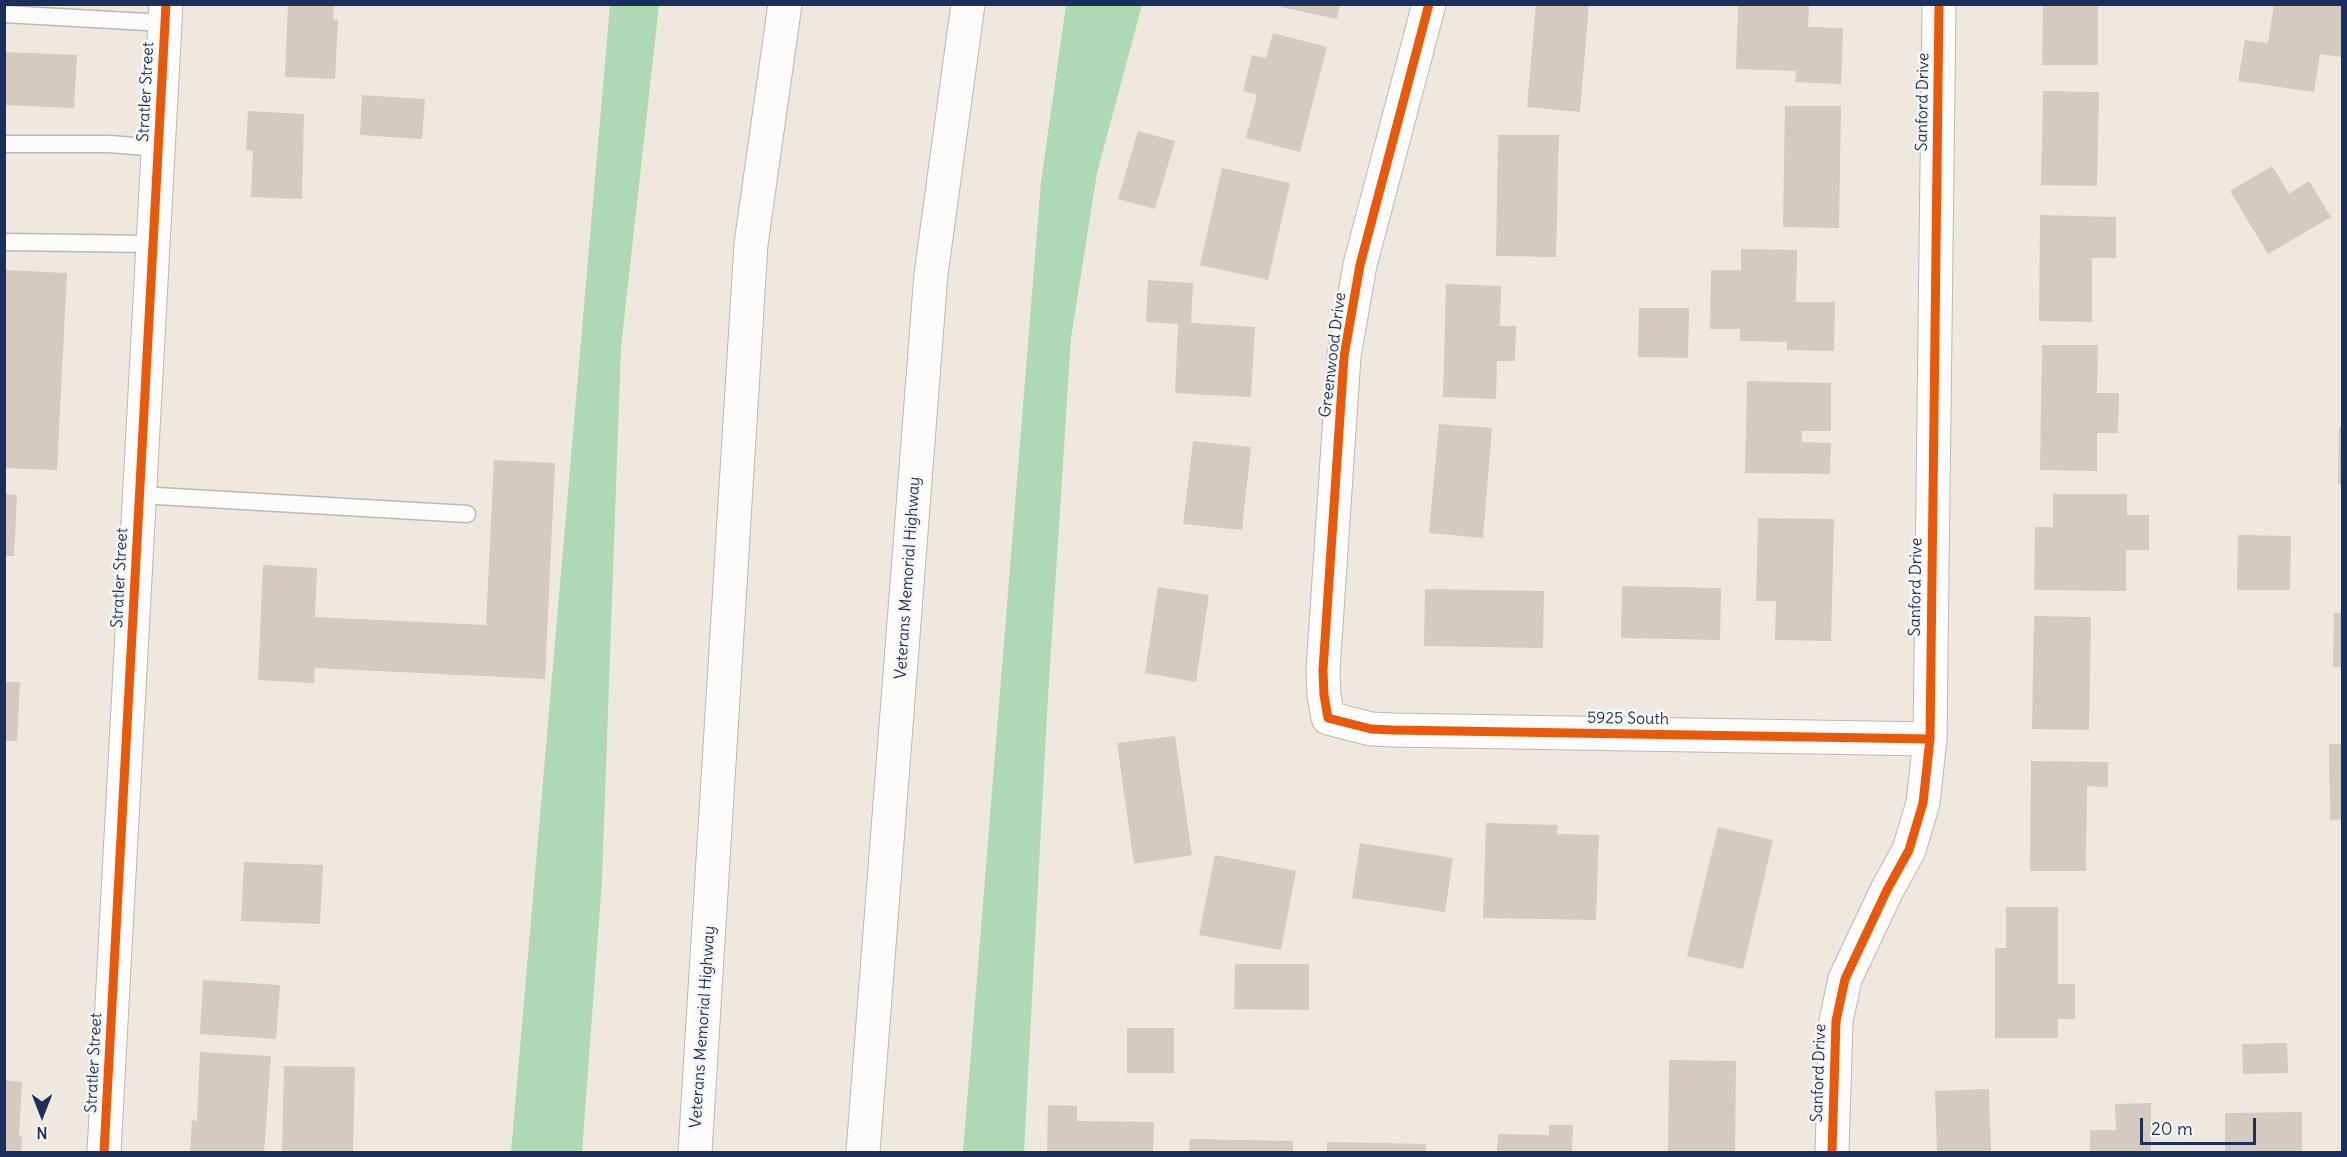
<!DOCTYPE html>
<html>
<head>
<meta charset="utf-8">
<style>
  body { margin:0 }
  #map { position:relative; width:2347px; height:1157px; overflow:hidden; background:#efe8df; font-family:Delius,sans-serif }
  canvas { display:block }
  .frame { position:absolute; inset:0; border:6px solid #1b2f5e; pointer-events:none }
  .north { position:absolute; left:12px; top:1085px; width:60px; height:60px; -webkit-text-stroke:4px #f6f6f2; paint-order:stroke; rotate:180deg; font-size:16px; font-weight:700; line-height:24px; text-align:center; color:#1b2f5e }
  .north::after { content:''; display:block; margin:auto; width:21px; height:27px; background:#1b2f5e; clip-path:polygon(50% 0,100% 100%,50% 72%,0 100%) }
  .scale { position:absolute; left:2140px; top:1118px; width:116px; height:27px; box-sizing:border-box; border:3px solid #1b2f5e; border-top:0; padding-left:8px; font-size:18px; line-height:21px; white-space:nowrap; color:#1b2f5e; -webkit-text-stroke:4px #f6f6f2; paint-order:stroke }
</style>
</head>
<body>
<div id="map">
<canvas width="2347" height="1157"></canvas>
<div class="frame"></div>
<div class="north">N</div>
<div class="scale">20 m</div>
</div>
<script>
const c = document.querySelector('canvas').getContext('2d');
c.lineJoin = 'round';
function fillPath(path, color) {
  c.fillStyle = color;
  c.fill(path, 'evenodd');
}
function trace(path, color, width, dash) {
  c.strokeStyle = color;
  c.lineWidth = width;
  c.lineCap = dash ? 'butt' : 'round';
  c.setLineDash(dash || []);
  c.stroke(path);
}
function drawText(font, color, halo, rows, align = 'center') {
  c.font = font + ' Delius,sans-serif';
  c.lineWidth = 5;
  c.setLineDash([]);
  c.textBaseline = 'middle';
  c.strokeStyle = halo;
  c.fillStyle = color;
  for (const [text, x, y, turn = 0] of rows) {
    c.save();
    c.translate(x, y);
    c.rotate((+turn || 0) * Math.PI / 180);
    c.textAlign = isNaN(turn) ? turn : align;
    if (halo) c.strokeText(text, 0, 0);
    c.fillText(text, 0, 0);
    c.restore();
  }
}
fillPath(new Path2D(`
  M610 5H659L621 347 602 880 582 1152H511Z
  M1066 5H1142L1097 173 1071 338 1047 713 1024 1152H963L1041 182Z`), '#aed9b4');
fillPath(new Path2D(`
  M288 4H334L333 19 338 20 335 79 285 77Z
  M1282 4H1340L1337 19 1281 7Z
  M1536 4H1589L1580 112 1527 107Z
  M1738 4H1809L1808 27 1843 28 1841 84 1795 82 1796 71 1736 69Z
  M2043 4H2098V65H2042Z
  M2274 4 2342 5V57L2320 54 2314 92 2238 81 2245 40 2268 43Z
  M1273 33 1327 47 1300 152 1246 138 1257 95 1243 91 1252 55 1266 58Z
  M4 52 77 55 74 108 4 105Z
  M2043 91 2099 92 2097 186 2041 185Z
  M362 95 425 99 422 139 360 135Z
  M1785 106H1841L1839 228 1783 227Z
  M248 111 304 114 302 199 251 197 253 151 246 150Z
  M1138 131 1175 141 1155 209 1118 199Z
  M1498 135H1559L1556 257 1496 256Z
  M2272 166 2289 194 2309 181 2331 217 2268 254 2230 191Z
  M1222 168 1290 183 1268 280 1200 265Z
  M2040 215 2116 217V258H2092V322L2039 321Z
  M1741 249 1797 250 1796 302H1835L1834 351 1787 350V342L1740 341V329H1710L1711 270H1741Z
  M4 270 67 273 57 470 4 468Z
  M1148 280 1193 283 1191 323 1255 327 1251 397 1175 393 1178 324 1146 322Z
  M1446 284 1501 286 1500 326H1516L1515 361H1497L1496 399 1443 397Z
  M1639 308H1689L1688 358 1638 357Z
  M2042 345H2098L2097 393H2119L2118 433H2097V471L2040 470Z
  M1747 381 1831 383V431H1802V442L1831 443 1830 474 1745 473Z
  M1439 424 1492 428 1483 538 1429 533Z
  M2339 427H2342V485L2338 484Z
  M1193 441 1251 447 1242 530 1183 524Z
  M494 460 555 463 545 679 315 668 314 683 258 680 263 565 317 568 315 617 486 625Z
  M4 494 17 495 14 556H4Z
  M2053 494H2127V515H2149V550H2126V591L2034 590 2035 527H2053Z
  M1758 518 1834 519 1831 641 1775 640 1776 601H1756Z
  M2238 535 2291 536 2290 590H2237Z
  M1622 586 1721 588 1720 640 1621 638Z
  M1158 587 1209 595 1196 682 1145 673Z
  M1425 589 1544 591 1543 648 1424 646Z
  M2334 613H2342V667H2333Z
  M2034 616 2091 617 2089 730 2032 729Z
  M4 682H20L17 741H4Z
  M1175 736 1192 855 1134 864 1117 743Z
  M2329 744H2342V819L2330 820Z
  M2031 761 2108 762V787L2087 786 2086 871H2030Z
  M1486 823 1558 825 1557 834 1599 835 1596 920 1483 918Z
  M1718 827 1773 840 1743 969 1687 956Z
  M1360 843 1453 858 1445 912 1352 898Z
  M1215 855 1296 871 1281 950 1199 935Z
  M244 862 323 865 320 924 241 921Z
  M2006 907H2058V984H2075V1019H2058V1038H1995V948H2006Z
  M1235 964H1309V1010L1234 1009Z
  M203 980 280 985 276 1039 200 1034Z
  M1127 1028H1174V1073H1127Z
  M2287 1043 2288 1073 2243 1074 2242 1044Z
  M200 1052 271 1056 264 1152H190L192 1120 197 1121Z
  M1669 1060 1736 1061 1735 1152H1668Z
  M284 1066 355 1067 353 1152H282Z
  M4 1080 22 1082 19 1135 22 1137 21 1152H4Z
  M1989 1089 1991 1152H1937L1935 1091Z
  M2151 1103V1152H2090V1130H2116L2115 1104Z
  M1048 1105 1077 1106V1121L1154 1122 1153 1152H1047Z
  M2302 1112V1152H2225V1113Z
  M1549 1125H1573L1572 1152H1497L1498 1134 1549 1135Z
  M1190 1139 1293 1141V1152H1189Z
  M1327 1142 1426 1144V1152H1327Z`), '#d5cac0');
const lane = new Path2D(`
  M4 14 165 23
  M4 144H109L159 148
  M4 242 154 244
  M140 495 467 514`);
const street = new Path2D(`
  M1429 4 1360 265 1344 356 1323 670 1324 695 1328 718 1371 729 1393 730 1930 739
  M104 1152 166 4
  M1832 1152 1836 1021 1845 979 1887 890 1909 850 1923 803 1930 739 1939 4`);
const highway = new Path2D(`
  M695 1152 751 244 785 4
  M863 1152 931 274 968 4`);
trace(lane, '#bab8b7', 19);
trace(street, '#bab8b7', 35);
trace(highway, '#bab8b7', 35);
trace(lane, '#fdfcfa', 16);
trace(street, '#fdfcfa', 33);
trace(highway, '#fdfcfa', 33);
trace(new Path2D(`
  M1429 4 1360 265 1344 356 1323 670 1324 695 1328 718 1371 729 1393 730 1930 739
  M104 1152 166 4
  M1832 1152 1836 1021 1845 979 1887 890 1909 850 1923 803 1930 739 1939 4`), '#e8590c', 9);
drawText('16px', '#1b2f5e', '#f6f6f2', [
  ["Stratler Street",146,92,-87],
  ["Sanford Drive",1923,102,-89],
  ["Greenwood Drive",1333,355,-83],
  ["Stratler Street",120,578,-87],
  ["Veterans Memorial Highway",908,578,-86],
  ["Sanford Drive",1916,587,-89],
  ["5925 South",1628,719,1],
  ["Veterans Memorial Highway",703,1027,-86],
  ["Stratler Street",94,1063,-87],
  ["Sanford Drive",1819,1073,-88]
]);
</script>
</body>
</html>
